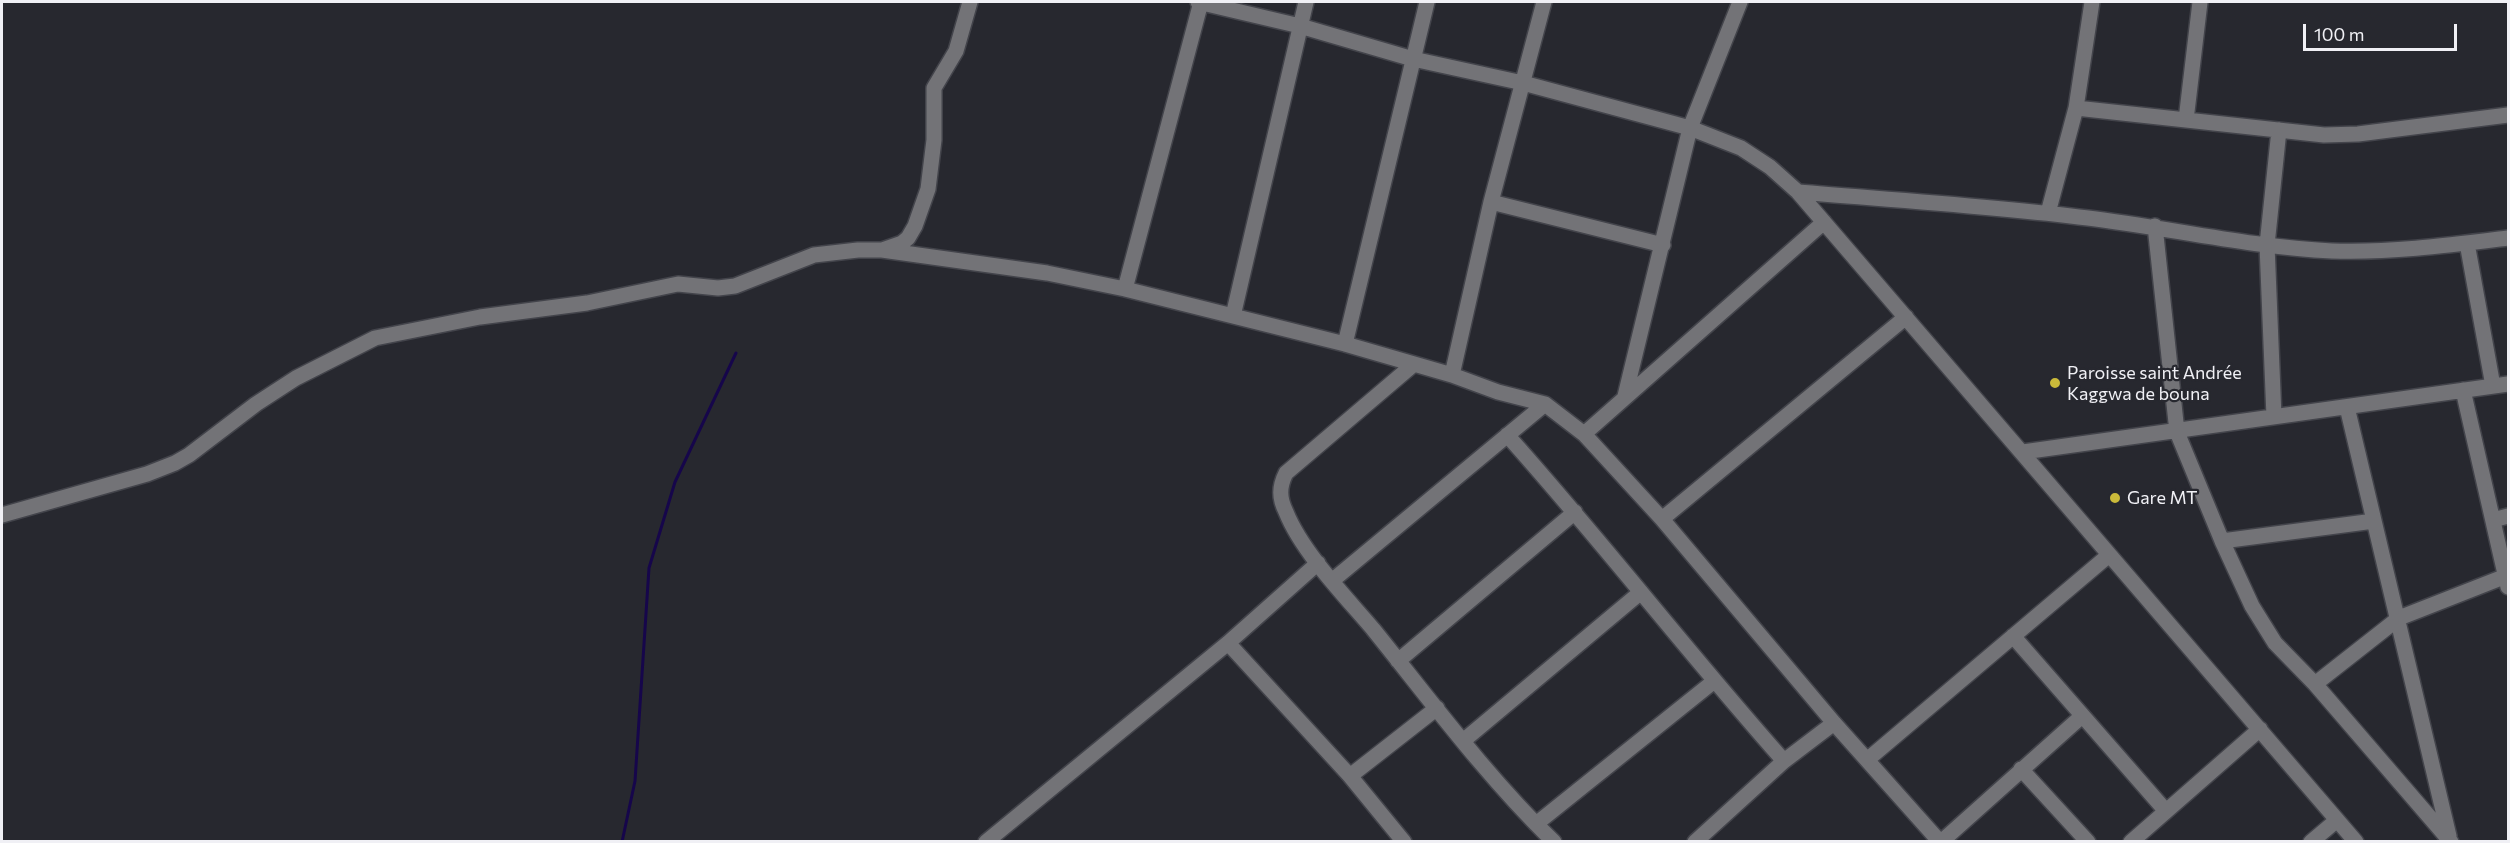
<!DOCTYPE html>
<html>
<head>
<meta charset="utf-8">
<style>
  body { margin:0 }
  #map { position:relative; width:2510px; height:843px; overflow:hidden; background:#27282f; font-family:Commissioner,sans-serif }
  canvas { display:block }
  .frame { position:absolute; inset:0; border:3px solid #f0f0f5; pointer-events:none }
  .scale { position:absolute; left:2303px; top:24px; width:154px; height:27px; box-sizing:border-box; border:3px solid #f0f0f5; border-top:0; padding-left:8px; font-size:18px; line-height:21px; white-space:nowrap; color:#f0f0f5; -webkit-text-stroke:4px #27282f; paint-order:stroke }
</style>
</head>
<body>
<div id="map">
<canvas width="2510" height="843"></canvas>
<div class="frame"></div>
<div class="scale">100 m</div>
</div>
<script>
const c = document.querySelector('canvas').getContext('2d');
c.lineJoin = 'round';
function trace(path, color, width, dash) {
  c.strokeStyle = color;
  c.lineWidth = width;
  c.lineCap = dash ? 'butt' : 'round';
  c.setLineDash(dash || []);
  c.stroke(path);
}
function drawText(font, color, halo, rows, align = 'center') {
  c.font = font + ' Commissioner,sans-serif';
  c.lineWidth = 4.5;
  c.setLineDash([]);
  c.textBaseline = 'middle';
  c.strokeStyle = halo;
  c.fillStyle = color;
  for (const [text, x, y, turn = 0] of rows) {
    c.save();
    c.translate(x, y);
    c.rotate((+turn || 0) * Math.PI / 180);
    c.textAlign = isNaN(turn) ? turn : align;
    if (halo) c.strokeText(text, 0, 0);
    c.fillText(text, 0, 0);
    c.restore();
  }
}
trace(new Path2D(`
  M622 842 635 781 649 568 675 482 736 353`), '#16064b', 3);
const minor = new Path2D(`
  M1198 2 1300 26 1413 59 1523 83 1690 128 1741 148 1770 167 1798 192 2356 842
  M2076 108 2324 135 2358 134 2508 115
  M2186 120 2200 2
  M1798 192C1895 200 1992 206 2088 218 2169 228 2250 247 2332 251 2390 253 2451 245 2508 238
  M1491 202 1663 245
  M2048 213 2076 108 2092 2
  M2155 226 2177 432 2222 541 2252 606 2275 643 2315 684 2451 842
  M2467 243 2493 386
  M882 250 1047 273 1125 289 1345 344 1452 375 1498 392 1545 404 1584 434 1662 519 1834 723 1940 842
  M1125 289 1201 2
  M1233 316 1306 2
  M1345 344 1427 2
  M1414 364 1286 473C1279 487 1279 498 1286 512 1302 552 1345 596 1373 629 1431 701 1487 777 1554 842
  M1452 375 1491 202 1544 2
  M2463 390 2508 587
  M1625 396 1690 128 1740 2
  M2347 407 2449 836
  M2274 417 2267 245 2279 130
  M1584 434 1824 222
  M1507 435C1602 541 1689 654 1784 761
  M2023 452 2508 384
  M2 515 147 474 175 463 189 455 256 404 296 378 375 338 480 317 587 303 678 284 718 288 735 286 814 255 858 250H882L902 243 908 238 915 226 928 189 934 140V88L956 51 970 2
  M1662 519 1906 317
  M2493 520 2508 516
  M2222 541 2374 521
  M1333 580 1545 404
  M2013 636 2165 810
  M1228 643 1350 776 1404 842
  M1398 661 1575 512
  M2315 684 2399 618 2506 576
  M1463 741 1641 592
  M1867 760 2109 555
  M2021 769 2088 842
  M1350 776 1437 708
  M1536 824 1713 682
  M986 842 1228 643 1318 563
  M1695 842 1784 761 1834 723
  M1941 842 2082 716
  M2131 842 2260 729
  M2311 842 2337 820`);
trace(minor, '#43444b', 18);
trace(minor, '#737377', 15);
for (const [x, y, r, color] of [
  [2055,383,6,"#caba3a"],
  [2115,498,6,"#caba3a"]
]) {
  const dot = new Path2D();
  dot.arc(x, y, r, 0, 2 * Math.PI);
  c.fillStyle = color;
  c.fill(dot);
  trace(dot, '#27282f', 2);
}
drawText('18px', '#f0f0f5', '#27282f', [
  ["Paroisse saint Andrée",2067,373],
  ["Kaggwa de bouna",2067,394],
  ["Gare MT",2127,498]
], 'left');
</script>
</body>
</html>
